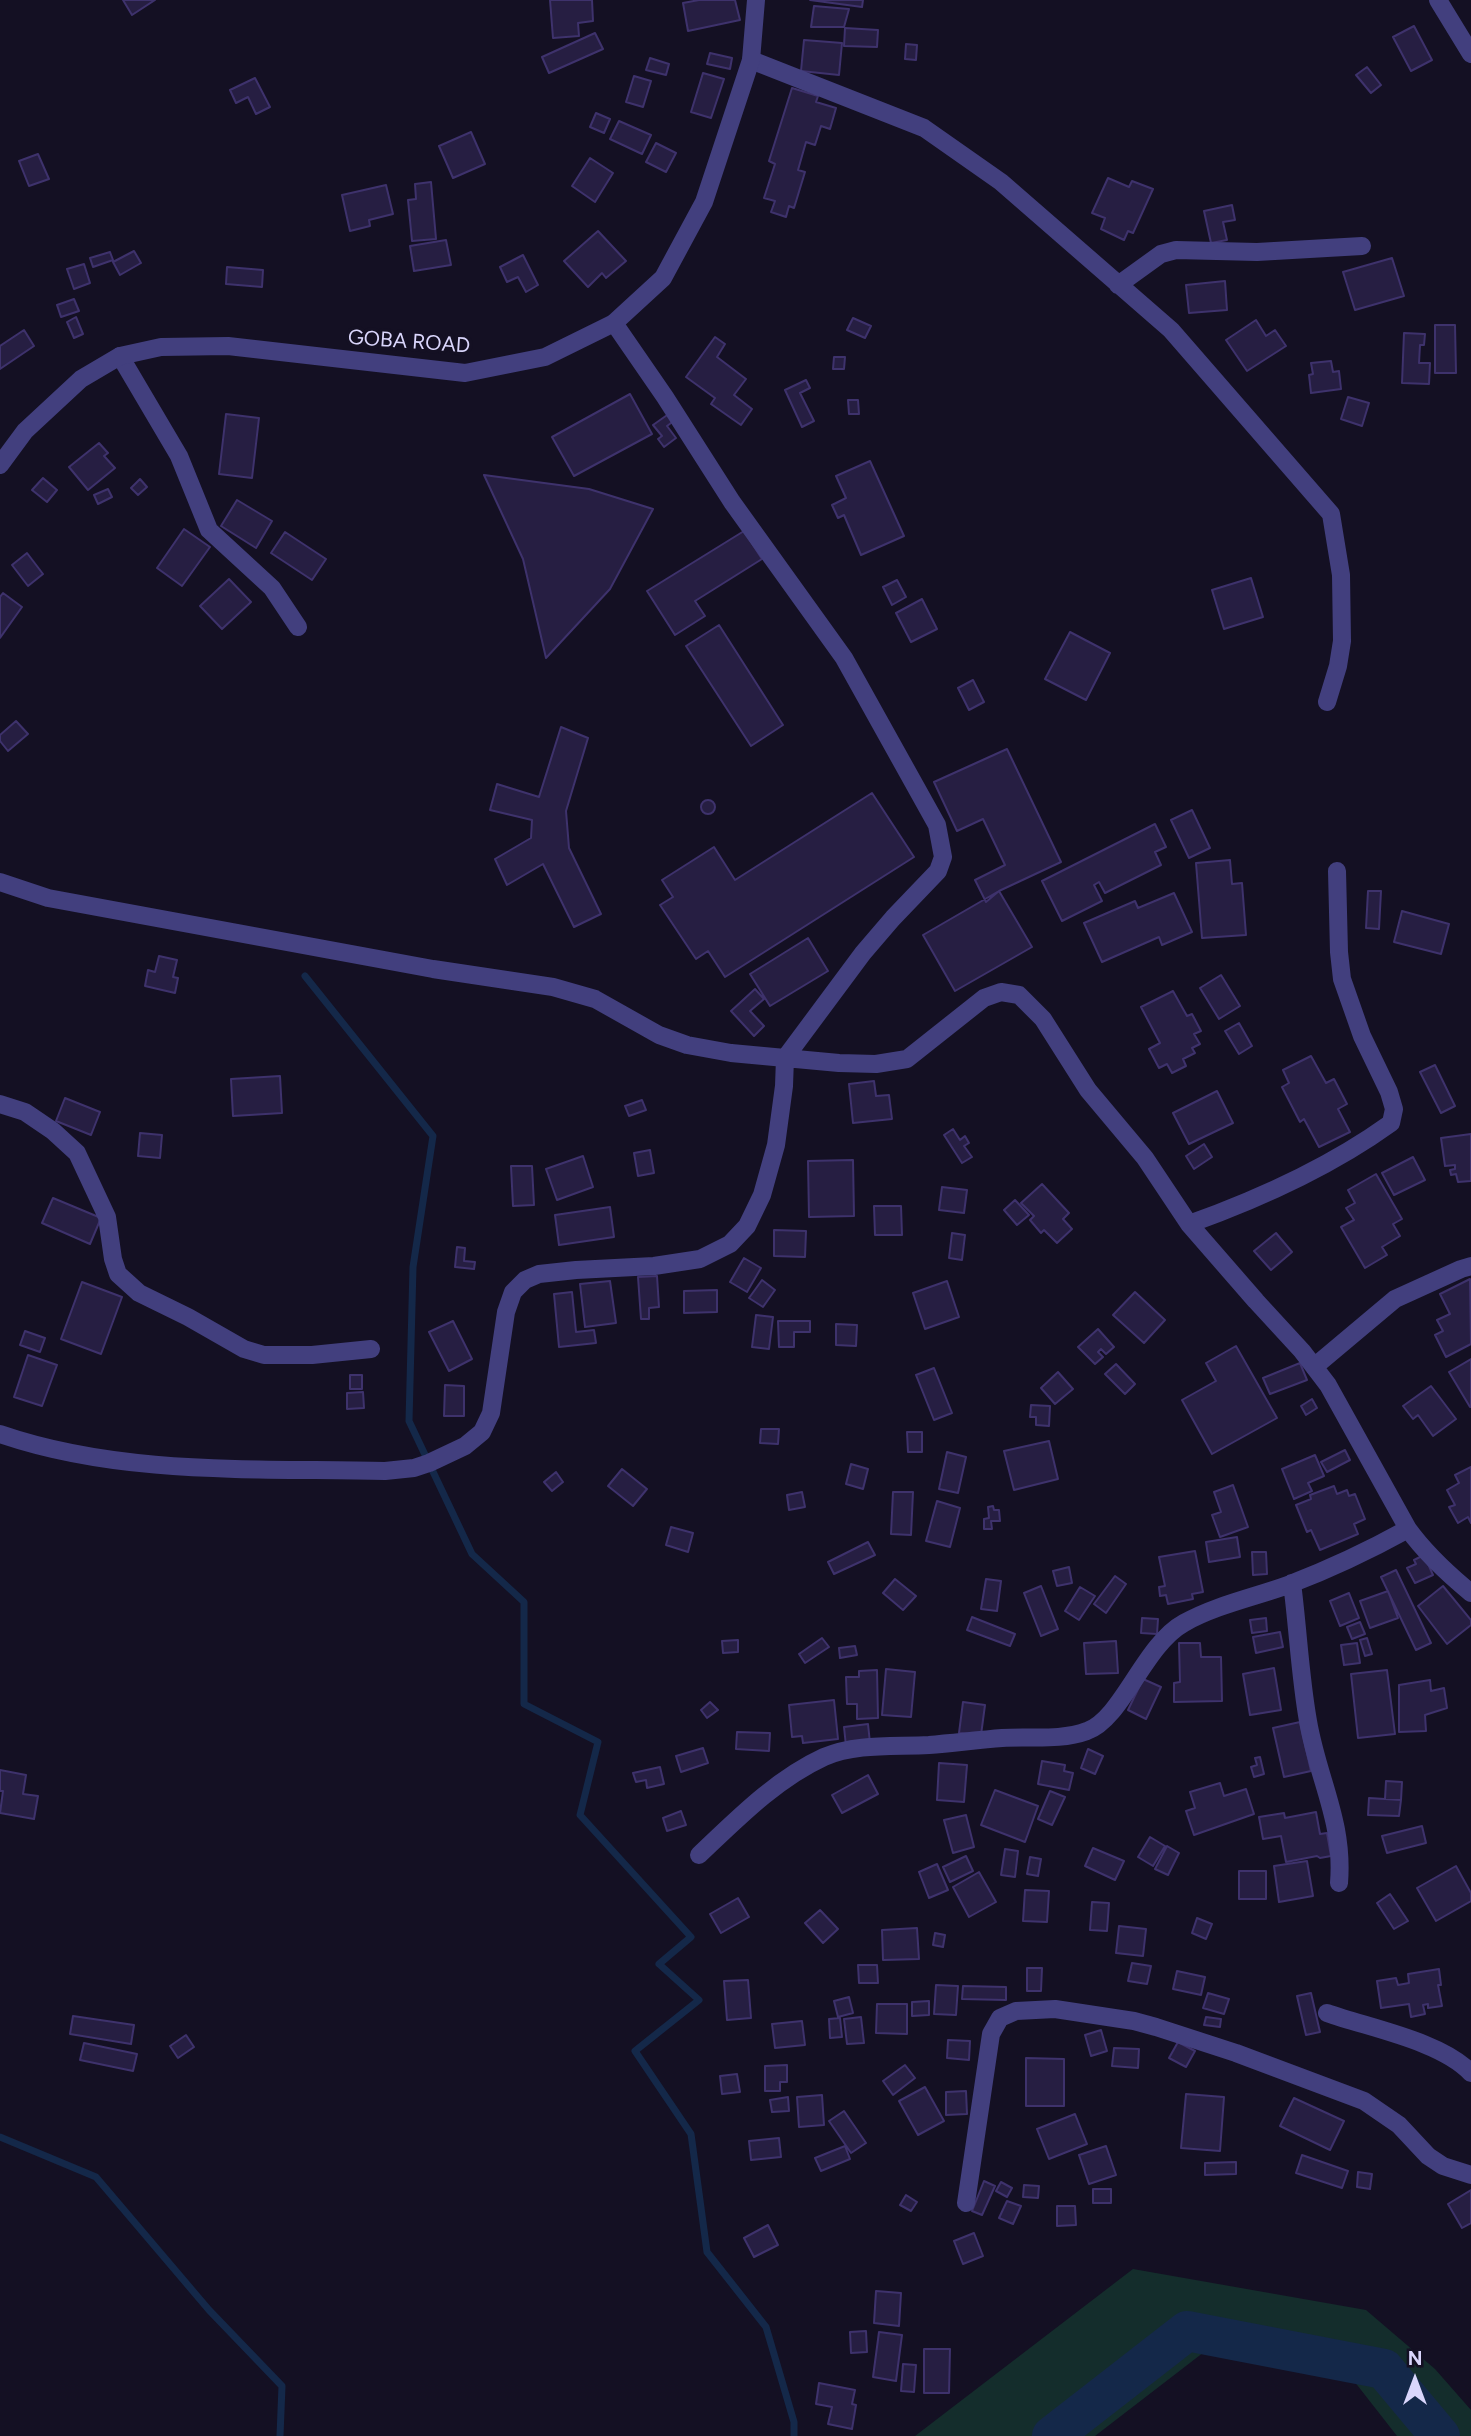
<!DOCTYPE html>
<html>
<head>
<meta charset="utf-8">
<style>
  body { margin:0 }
  #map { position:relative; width:1471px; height:2436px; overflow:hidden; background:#141023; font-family:Figtree,sans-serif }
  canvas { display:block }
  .north { position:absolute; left:1380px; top:2345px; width:70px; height:70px; -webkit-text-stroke:5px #141023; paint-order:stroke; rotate:0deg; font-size:19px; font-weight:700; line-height:28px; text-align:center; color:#dad6fc }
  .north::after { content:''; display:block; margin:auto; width:24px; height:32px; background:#dad6fc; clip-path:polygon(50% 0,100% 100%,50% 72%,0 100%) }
</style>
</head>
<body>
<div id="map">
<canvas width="1471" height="2436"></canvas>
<div class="north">N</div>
</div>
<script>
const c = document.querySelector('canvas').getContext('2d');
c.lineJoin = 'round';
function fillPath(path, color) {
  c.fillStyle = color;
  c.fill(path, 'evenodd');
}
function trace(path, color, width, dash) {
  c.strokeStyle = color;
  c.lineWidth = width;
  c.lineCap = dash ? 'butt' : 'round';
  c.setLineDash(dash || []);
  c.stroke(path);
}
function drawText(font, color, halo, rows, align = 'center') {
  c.font = font + ' Figtree,sans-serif';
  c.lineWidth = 7;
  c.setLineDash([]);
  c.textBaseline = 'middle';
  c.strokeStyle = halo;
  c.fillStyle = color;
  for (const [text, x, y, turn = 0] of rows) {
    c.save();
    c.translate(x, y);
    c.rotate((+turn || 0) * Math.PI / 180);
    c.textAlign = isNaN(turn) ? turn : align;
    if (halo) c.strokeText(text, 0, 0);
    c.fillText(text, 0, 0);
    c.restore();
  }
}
fillPath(new Path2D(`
  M1133 2269 1366 2310 1435 2369 1471 2410V2436H1397L1354 2381 1208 2349 1095 2436H915Z`), '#142d2c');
trace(new Path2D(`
  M305 976 433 1136 413 1267 409 1421 472 1554 524 1602V1704L598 1742 580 1815 691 1937 659 1964 699 2000 635 2051 691 2134 707 2252 766 2327 794 2422V2436
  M0 2137 96 2177 209 2310 282 2386 280 2436`), '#142849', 7);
trace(new Path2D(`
  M1052 2436 1187 2331 1384 2369 1440 2436`), '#142849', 40);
const building = new Path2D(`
  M123 0H155L132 15Z
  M550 0H592L593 21 578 23 579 36 553 38Z
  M699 0H735L740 20 688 31 683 3Z
  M810 0H863L862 7Z
  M814 6 849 9 844 27H811Z
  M1414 26 1432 60 1411 71 1393 37Z
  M845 28 878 30 877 47 844 46Z
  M595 33 603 49 549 73 542 57Z
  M804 40 842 43 839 75 801 71Z
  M906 44 917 45 916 60 905 59Z
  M710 53 732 58 730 69 707 64Z
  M650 58 669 64 666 75 646 70Z
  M1367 67 1381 85 1371 93 1356 75Z
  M703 73 724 79 711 118 691 112Z
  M634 76 651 81 643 107 626 102Z
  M255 78 270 107 256 114 248 97 236 103 230 90Z
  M792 88 818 96 816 102 836 108 830 129 821 126 815 145 806 142 798 170 805 172 794 208 789 206 786 217 771 212 775 201 764 198 775 164 769 161Z
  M596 113 610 119 604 133 590 127Z
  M619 121 651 135 642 154 610 139Z
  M471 132 485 164 453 178 439 146Z
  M656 143 676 153 666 172 646 162Z
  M38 154 49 179 29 186 19 161Z
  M590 158 613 173 595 202 572 186Z
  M1108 178 1129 187 1132 181 1153 189 1133 233 1128 231 1124 240 1101 229 1105 218 1092 213Z
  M431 182 436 239 412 241 408 200 416 199 415 184Z
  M386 185 393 214 369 220 370 226 350 231 342 195Z
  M1232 205 1235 220 1223 222 1227 240 1211 243 1204 211Z
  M598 231 626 261 606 278 602 273 588 287 564 261Z
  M446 240 451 265 414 271 410 246Z
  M134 251 141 263 120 275 113 262Z
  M110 252 113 260 93 267 90 258Z
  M523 255 538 285 526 292 518 277 507 282 500 267Z
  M1392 258 1404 296 1355 310 1343 272Z
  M84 264 90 283 74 289 67 269Z
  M227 267 263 270 262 287 226 284Z
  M1225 281 1227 310 1189 313 1186 285Z
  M74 299 79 311 61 317 57 305Z
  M76 317 83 334 74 338 67 322Z
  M853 318 871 326 865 338 847 330Z
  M1256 320 1266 336 1275 330 1286 346 1247 371 1226 340Z
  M1435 325H1455L1456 373H1435Z
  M24 330 34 346 0 369V346Z
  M1404 333 1425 334 1424 345H1420L1419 363H1430L1429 384 1402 383Z
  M715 337 725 344 717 357 746 379 734 395 752 409 741 425 711 404 715 398 686 377Z
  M834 357H845L844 369H833Z
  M1331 361 1333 372 1339 371 1341 389 1311 393 1309 375 1313 374 1311 363Z
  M806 380 810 388 800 393 814 421 802 427 785 390Z
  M630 394 652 434 574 476 552 437Z
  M1348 397 1369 403 1362 426 1341 419Z
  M848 400H858L859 414H849Z
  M670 413 675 420 667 426 676 438 664 447 658 439 662 436 653 425Z
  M226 414 259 418 252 478 219 474Z
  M99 443 108 453 104 456 115 468 88 490 69 467Z
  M870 461 904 536 861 555 844 515 838 518 832 505 846 498 836 476Z
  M484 475 589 489 653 509 610 589 546 658 523 559Z
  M43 478 57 490 47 502 32 490Z
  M140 479 147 487 138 495 131 488Z
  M108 489 112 497 98 504 94 495Z
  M237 500 272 521 256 548 221 526Z
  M184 529 210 547 182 586 157 568Z
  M744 531 762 559 695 601 705 616 675 635 647 591Z
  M285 532 326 559 312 580 271 553Z
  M27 553 43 574 28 586 12 565Z
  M1251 578 1263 617 1224 629 1212 590Z
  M229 579 251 602 222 629 200 606Z
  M897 580 906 597 892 605 883 587Z
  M3 593 22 607 0 638V597Z
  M922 599 937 629 911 642 896 613Z
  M719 625 783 725 751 746 686 646Z
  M1070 632 1110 653 1086 700 1045 679Z
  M973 680 984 702 969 710 958 688Z
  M16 721 28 734 8 751 0 741V735Z
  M561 727 588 738 566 811 569 848 601 914 574 927 543 864 507 885 495 859 531 838 532 820 490 810 497 784 539 797Z
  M1007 749 1061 862 999 891 986 902 975 880 1005 865 983 819 957 831 934 782Z
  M872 793 914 857 725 977 708 951 696 959 660 905 673 897 662 880 714 847 735 880Z
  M701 807a7 7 0 1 1 14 0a7 7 0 1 1-14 0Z
  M1192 810 1210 848 1189 858 1171 820Z
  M1155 824 1166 847 1155 852 1161 865 1105 893 1099 882 1094 885 1102 901 1062 921 1042 881Z
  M1230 860 1232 884 1242 883 1246 935 1202 938 1196 863Z
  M999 891 1032 947 955 991 923 935Z
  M1368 891H1381L1379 929 1366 928Z
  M1174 893 1192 932 1162 945 1159 937 1102 962 1084 923 1135 901 1138 908Z
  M1402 911 1449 924 1441 954 1394 942Z
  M808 938 828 971 770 1006 750 974Z
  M159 956 177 960 173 977 178 978 175 993 145 986 148 970 155 972Z
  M1221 975 1240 1006 1219 1019 1200 988Z
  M755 989 764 999 750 1011 764 1026 754 1036 731 1011Z
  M1173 991 1187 1016 1192 1014 1201 1031 1194 1034 1200 1044 1192 1048 1195 1053 1183 1059 1186 1066 1172 1073 1167 1064 1159 1068 1149 1049 1160 1043 1141 1007Z
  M1239 1023 1252 1046 1239 1054 1225 1031Z
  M1311 1056 1326 1083 1334 1079 1347 1104 1338 1109 1350 1132 1319 1147 1304 1119 1300 1122 1282 1087 1289 1083 1283 1070Z
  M1435 1065 1455 1106 1441 1113 1420 1072Z
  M280 1076 282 1113 233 1116 231 1079Z
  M874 1081 876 1096 889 1095 892 1119 853 1123 849 1084Z
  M1217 1091 1233 1123 1189 1144 1173 1113Z
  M65 1098 100 1112 91 1135 56 1121Z
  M642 1100 646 1110 629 1116 625 1106Z
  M953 1129 960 1140 965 1136 969 1143 964 1146 972 1157 962 1163 944 1135Z
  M140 1133 162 1135 160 1158 138 1156Z
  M1471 1134V1181L1458 1182 1456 1174 1451 1175 1450 1170 1455 1169V1165L1445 1166 1441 1138Z
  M1204 1144 1212 1157 1194 1169 1186 1156Z
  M650 1150 654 1173 638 1176 634 1153Z
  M583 1156 593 1187 557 1200 546 1169Z
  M1413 1157 1425 1180 1394 1195 1382 1173Z
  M853 1160 854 1216 809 1217 808 1161Z
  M511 1166H532L534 1205 513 1206Z
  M1376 1174 1402 1219 1393 1224 1400 1236 1382 1247 1387 1255 1365 1268 1341 1227 1354 1220 1346 1208 1355 1203 1348 1190Z
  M1042 1184 1069 1213 1063 1219 1072 1229 1057 1243 1044 1230 1041 1233 1030 1220 1034 1216 1021 1203Z
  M942 1187 967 1190 964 1213 939 1210Z
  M53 1198 101 1218 90 1244 42 1223Z
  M1015 1200 1029 1215 1017 1225 1004 1210Z
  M874 1206H901L902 1235H875Z
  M610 1207 614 1237 559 1245 555 1215Z
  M774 1230 806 1231 805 1257 774 1256Z
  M952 1233 965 1235 962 1260 949 1258Z
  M1276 1233 1292 1252 1271 1270 1254 1251Z
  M457 1247 465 1248 464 1261 475 1262 474 1269 455 1267Z
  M744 1258 761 1268 747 1292 730 1282Z
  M657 1276 659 1307 649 1308V1319H641L638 1277Z
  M1470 1279 1471 1344 1446 1357 1435 1335 1443 1331 1437 1320 1450 1314 1440 1294Z
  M762 1280 775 1290 763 1307 749 1298Z
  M610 1281 616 1323 585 1327 580 1284Z
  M947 1281 959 1317 925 1329 913 1293Z
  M82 1282 122 1297 101 1354 61 1339Z
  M717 1290V1312L684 1313V1291Z
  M572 1292 576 1332 594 1330 596 1343 559 1347 554 1294Z
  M1135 1292 1165 1320 1144 1343 1113 1315Z
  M756 1315 773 1317 769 1349 752 1347Z
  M453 1321 472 1359 449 1371 429 1332Z
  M778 1321H810V1332H794V1347H779Z
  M836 1324 857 1325 856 1346 836 1345Z
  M1098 1329 1114 1347 1106 1354 1101 1349 1098 1352 1103 1357 1095 1364 1078 1347Z
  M25 1331 45 1338 40 1352 20 1345Z
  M1236 1346 1277 1418 1212 1454 1182 1400 1216 1381 1206 1363Z
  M28 1355 57 1365 42 1406 14 1397Z
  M1471 1359V1407H1470L1449 1372Z
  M1300 1363 1307 1380 1270 1394 1263 1378Z
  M1116 1364 1135 1384 1125 1394 1105 1374Z
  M934 1368 952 1413 934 1420 916 1375Z
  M1058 1372 1073 1389 1055 1404 1041 1388Z
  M350 1375H362V1389H350Z
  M445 1385 464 1386V1416H444Z
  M1431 1386 1456 1419 1433 1436 1418 1415 1413 1419 1403 1406Z
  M363 1392 364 1408 347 1409V1393Z
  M1312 1399 1317 1408 1306 1415 1301 1406Z
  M1031 1405 1050 1406 1049 1426 1036 1425V1417H1030Z
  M761 1429H779L778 1444 760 1443Z
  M907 1432H922V1452H908Z
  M1049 1441 1058 1479 1014 1490 1004 1451Z
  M1345 1450 1350 1460 1327 1472 1321 1462Z
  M947 1452 966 1457 958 1493 939 1489Z
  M1315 1455 1324 1476 1308 1483 1312 1491 1294 1499 1282 1469Z
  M851 1464 868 1469 863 1489 846 1484Z
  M1471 1467V1523L1468 1517 1458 1523 1449 1507 1455 1505 1447 1490 1459 1483 1455 1475Z
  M622 1469 647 1489 633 1506 608 1486Z
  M556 1472 563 1482 552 1491 544 1482Z
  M1233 1485 1248 1527 1220 1537 1212 1515 1221 1512 1214 1492Z
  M1334 1486 1337 1494 1347 1490 1349 1496 1355 1494 1365 1519 1354 1524 1358 1534 1320 1550 1311 1530 1307 1532 1296 1505 1311 1499 1310 1495Z
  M802 1492 805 1507 789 1510 787 1495Z
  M893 1492H913L911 1535 891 1534Z
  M937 1501 960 1508 950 1547 926 1541Z
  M993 1506 994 1510H999L1000 1521H991L992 1529H984V1519L989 1518 988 1507Z
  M671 1527 693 1533 688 1552 666 1545Z
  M1237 1537 1240 1557 1209 1562 1206 1542Z
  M868 1542 875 1555 834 1574 828 1562Z
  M1195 1551 1203 1592 1192 1594 1193 1599 1168 1604 1166 1595 1160 1596 1159 1587 1165 1586 1159 1557Z
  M1252 1552H1266L1267 1574 1253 1575Z
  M1424 1555 1433 1575 1415 1583 1407 1568 1416 1564 1414 1560Z
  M1069 1567 1072 1583 1057 1586 1053 1571Z
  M1396 1570 1431 1643 1416 1650 1381 1577Z
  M1115 1576 1126 1584 1106 1613 1094 1604Z
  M895 1579 916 1596 903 1610 883 1593Z
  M986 1579 1001 1581 997 1611 981 1609Z
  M1041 1586 1058 1629 1041 1636 1024 1593Z
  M1443 1586 1471 1620V1625L1447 1644 1418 1606Z
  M1080 1587 1095 1596 1079 1620 1065 1611Z
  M1388 1591 1398 1618 1370 1628 1360 1601Z
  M1349 1593 1359 1618 1340 1626 1330 1601Z
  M972 1617 1015 1634 1010 1646 967 1630Z
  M1142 1618 1158 1619 1157 1634 1141 1633Z
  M1266 1618 1267 1631 1252 1633 1250 1620Z
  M1360 1622 1365 1634 1352 1639 1347 1627Z
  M1280 1632 1283 1647 1256 1653 1253 1637Z
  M822 1638 829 1647 805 1663 799 1654Z
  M1367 1638 1372 1654 1365 1656 1360 1640Z
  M738 1640V1652L723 1653 722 1641Z
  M1116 1641 1118 1673 1086 1674 1084 1643Z
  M1179 1643H1200L1201 1657H1221L1222 1701 1174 1702V1683L1180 1682Z
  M1357 1643 1360 1663 1344 1665 1341 1645Z
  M855 1646 857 1655 840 1658 839 1648Z
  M1274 1668 1281 1710 1250 1715 1243 1674Z
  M886 1669 915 1672 911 1717 882 1715Z
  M877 1670 878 1718 857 1719V1704H847L846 1677H859V1671Z
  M1387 1670 1395 1734 1358 1738 1351 1674Z
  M1143 1679 1161 1687 1146 1719 1128 1710Z
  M1430 1680 1431 1691 1444 1688 1447 1708 1425 1715 1426 1731 1399 1732V1685Z
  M834 1700 838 1739 803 1743 802 1736 792 1737 789 1705Z
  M710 1702 718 1710 707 1718 701 1710Z
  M963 1702 985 1705 981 1735 959 1733Z
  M1300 1722 1311 1771 1284 1777 1273 1728Z
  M868 1724 870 1743 846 1746 844 1727Z
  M737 1732 770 1733 769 1751 736 1749Z
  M703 1748 708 1763 681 1772 676 1756Z
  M1088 1749 1103 1756 1095 1774 1081 1768Z
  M1260 1757 1264 1774 1254 1777 1251 1767 1257 1765 1255 1758Z
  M1042 1761 1065 1765 1064 1771 1073 1773 1069 1790 1038 1784Z
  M939 1763 967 1765 964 1802 937 1800Z
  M660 1767 664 1784 647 1788 646 1780 636 1782 633 1773Z
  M0 1770 26 1775 23 1794 38 1796 34 1819 0 1813 3 1791H0Z
  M868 1775 878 1794 842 1813 832 1795Z
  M1386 1781 1402 1782 1401 1800 1385 1799Z
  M1220 1783 1224 1796 1246 1789 1254 1814 1194 1835 1186 1811 1195 1808 1190 1792Z
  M995 1790 1038 1806 1025 1842 981 1825Z
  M1050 1791 1065 1797 1052 1825 1038 1819Z
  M1369 1798 1401 1800 1399 1816 1368 1815Z
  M681 1811 686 1825 667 1831 663 1818Z
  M1316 1812 1320 1834 1327 1833 1331 1856 1320 1858 1317 1856 1286 1862 1281 1836 1263 1839 1259 1817 1284 1813 1285 1818Z
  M966 1815 974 1847 953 1853 944 1820Z
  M1422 1826 1426 1843 1387 1853 1382 1836Z
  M1150 1837 1165 1846 1153 1866 1138 1857Z
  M1167 1846 1179 1853 1168 1875 1155 1869Z
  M1093 1848 1124 1861 1115 1880 1085 1866Z
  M1005 1849 1018 1851 1015 1877 1001 1875Z
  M966 1856 973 1871 950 1882 943 1867Z
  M1030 1857 1041 1859 1038 1876 1027 1874Z
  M1307 1861 1313 1896 1279 1902 1274 1866Z
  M937 1864 948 1890 929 1898 919 1872Z
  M1456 1866 1471 1893V1901L1436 1921 1417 1888Z
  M1239 1871H1266V1899H1239Z
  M979 1872 996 1902 969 1917 953 1887Z
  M1025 1890 1049 1891 1047 1922 1023 1921Z
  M1390 1894 1408 1921 1394 1929 1377 1903Z
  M738 1898 749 1917 721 1933 710 1914Z
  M1092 1902 1109 1903 1107 1931 1090 1930Z
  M820 1910 838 1929 823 1943 805 1923Z
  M1197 1918 1212 1924 1206 1939 1192 1933Z
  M1119 1926 1146 1929 1143 1956 1116 1953Z
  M917 1928 919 1959 883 1960 882 1930Z
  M935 1933 945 1935 943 1947 933 1945Z
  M1132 1963 1151 1966 1147 1984 1128 1981Z
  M858 1965H877L878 1983H859Z
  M1027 1968H1042L1041 1991H1027Z
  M1439 1969 1441 1985H1438L1442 2006 1428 2008V2004L1423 2005 1425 2014 1411 2017 1409 2004 1381 2008 1377 1981 1396 1978 1398 1985 1409 1983 1408 1974Z
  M1177 1971 1205 1977 1201 1995 1173 1989Z
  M748 1980 751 2018 727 2020 724 1981Z
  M936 1985 958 1986 956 2015 934 2014Z
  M963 1986 1006 1987V2000L962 1999Z
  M1208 1993 1229 1999 1224 2014 1203 2008Z
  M1311 1993 1320 2032 1306 2035 1297 1996Z
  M849 1997 853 2013 838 2017 834 2001Z
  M929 2001V2015L912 2016V2002Z
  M877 2004H907V2034L876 2033Z
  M73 2016 134 2025 131 2044 70 2034Z
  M861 2017 864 2043 847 2044 844 2019Z
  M1206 2017 1221 2019 1220 2027 1204 2025Z
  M840 2018 842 2037 830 2038 829 2019Z
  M802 2021 805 2045 775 2048 772 2024Z
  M1101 2030 1107 2051 1091 2056 1085 2035Z
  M186 2035 194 2047 178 2058 170 2046Z
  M948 2040 970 2041 969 2060 947 2058Z
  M1178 2042 1195 2051 1186 2067 1169 2058Z
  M84 2043 137 2054 133 2071 80 2060Z
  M1114 2048 1139 2049 1138 2068 1112 2066Z
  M1026 2058 1064 2059V2106H1026Z
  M787 2065V2082H780V2091H765V2066Z
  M905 2065 915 2078 893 2095 883 2081Z
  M737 2074 740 2092 722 2094 720 2076Z
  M925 2087 944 2121 918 2135 899 2101Z
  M966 2091 967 2114 946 2115V2092Z
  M1186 2094 1224 2097 1220 2151 1181 2148Z
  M822 2095 824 2125 799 2127 797 2097Z
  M788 2097 789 2111 772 2112 770 2100Z
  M1294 2098 1344 2121 1330 2150 1280 2126Z
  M844 2111 866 2143 851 2153 829 2121Z
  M1075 2114 1087 2144 1049 2159 1037 2129Z
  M779 2138 781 2157 751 2160 749 2141Z
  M845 2146 850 2159 821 2171 815 2158Z
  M1106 2146 1116 2175 1089 2184 1079 2155Z
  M1302 2155 1348 2171 1342 2188 1296 2173Z
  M1236 2162V2174L1205 2175V2163Z
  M1358 2172 1372 2174 1370 2189 1357 2187Z
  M984 2181 995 2186 982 2215 972 2211Z
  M1001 2182 1012 2188 1007 2197 996 2191Z
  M1024 2185 1039 2186 1038 2198 1023 2197Z
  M1093 2189H1111V2203H1093Z
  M1471 2190V2223L1462 2228 1448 2204Z
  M906 2195 917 2202 911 2211 900 2205Z
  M1007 2201 1021 2206 1013 2224 999 2218Z
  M1057 2206H1075L1076 2225 1057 2226Z
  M768 2225 778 2245 754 2257 744 2238Z
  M974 2233 983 2256 963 2264 954 2241Z
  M876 2291 901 2293 899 2326 874 2323Z
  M866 2331 867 2352 851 2353 850 2332Z
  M879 2332 902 2335 896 2381 873 2377Z
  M924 2349H950L949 2393H924Z
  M903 2364 916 2365 914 2392 901 2391Z
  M819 2383 855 2390 852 2404 856 2405 852 2429 828 2424 832 2407 816 2404Z`);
fillPath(building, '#261e42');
trace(building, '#3e326c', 2);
trace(new Path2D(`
  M1438 0 1471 54
  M751 60 924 128 1001 182 1171 330 1331 514 1341 575 1342 641 1338 666 1327 702
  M1118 285 1161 254 1176 250 1257 252 1362 246
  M120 356 179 456 209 530 272 588 298 627
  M0 882 48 898 433 969 553 987 595 999 659 1035 687 1045 731 1053 839 1063 876 1064 907 1059 984 998 1001 992 1019 995 1043 1019 1088 1090 1145 1158 1189 1224 1256 1301 1302 1351 1328 1385 1408 1529C1426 1554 1448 1574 1471 1593
  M0 1104 25 1112 53 1131 77 1153 107 1217 113 1259 118 1274 139 1293 188 1317 244 1349 264 1355H312L371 1349
  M1189 1224C1259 1199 1330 1167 1391 1123L1394 1109 1389 1092 1362 1036 1342 979 1339 952 1337 871
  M1314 1367 1395 1299 1461 1269 1471 1266
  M0 1434C122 1476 257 1468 385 1471L414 1468 429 1463 465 1446 482 1432 491 1413 506 1312 513 1292 525 1280 539 1274 576 1270 654 1266 700 1259 730 1244 747 1226 762 1195 776 1145 784 1086 785 1058 863 953 893 918 938 871 943 857 937 825 844 658 732 502 665 397 614 323
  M1292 1583C1298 1629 1300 1676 1308 1721 1318 1780 1344 1821 1339 1883
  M699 1855C737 1819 776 1779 824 1757 856 1743 895 1747 929 1745 953 1743 978 1740 1002 1738 1030 1736 1060 1741 1087 1731 1122 1719 1144 1645 1184 1623 1216 1605 1255 1597 1288 1585 1330 1569 1370 1550 1408 1529
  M1327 2013C1369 2028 1441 2041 1471 2073
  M966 2203 991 2034 1000 2018 1016 2011 1055 2009 1134 2021 1156 2027 1236 2053 1364 2101 1399 2125 1428 2156 1443 2166 1471 2175`), '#423f7e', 18);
trace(new Path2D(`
  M0 465 25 431 81 379 120 356 161 347 228 346 465 373 545 357 614 323 663 278 704 202 751 60 756 0`), '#423f7e', 18);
drawText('21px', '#dad6fc', '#141023', [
  ["GOBA ROAD",409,342,4]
]);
</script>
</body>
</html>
